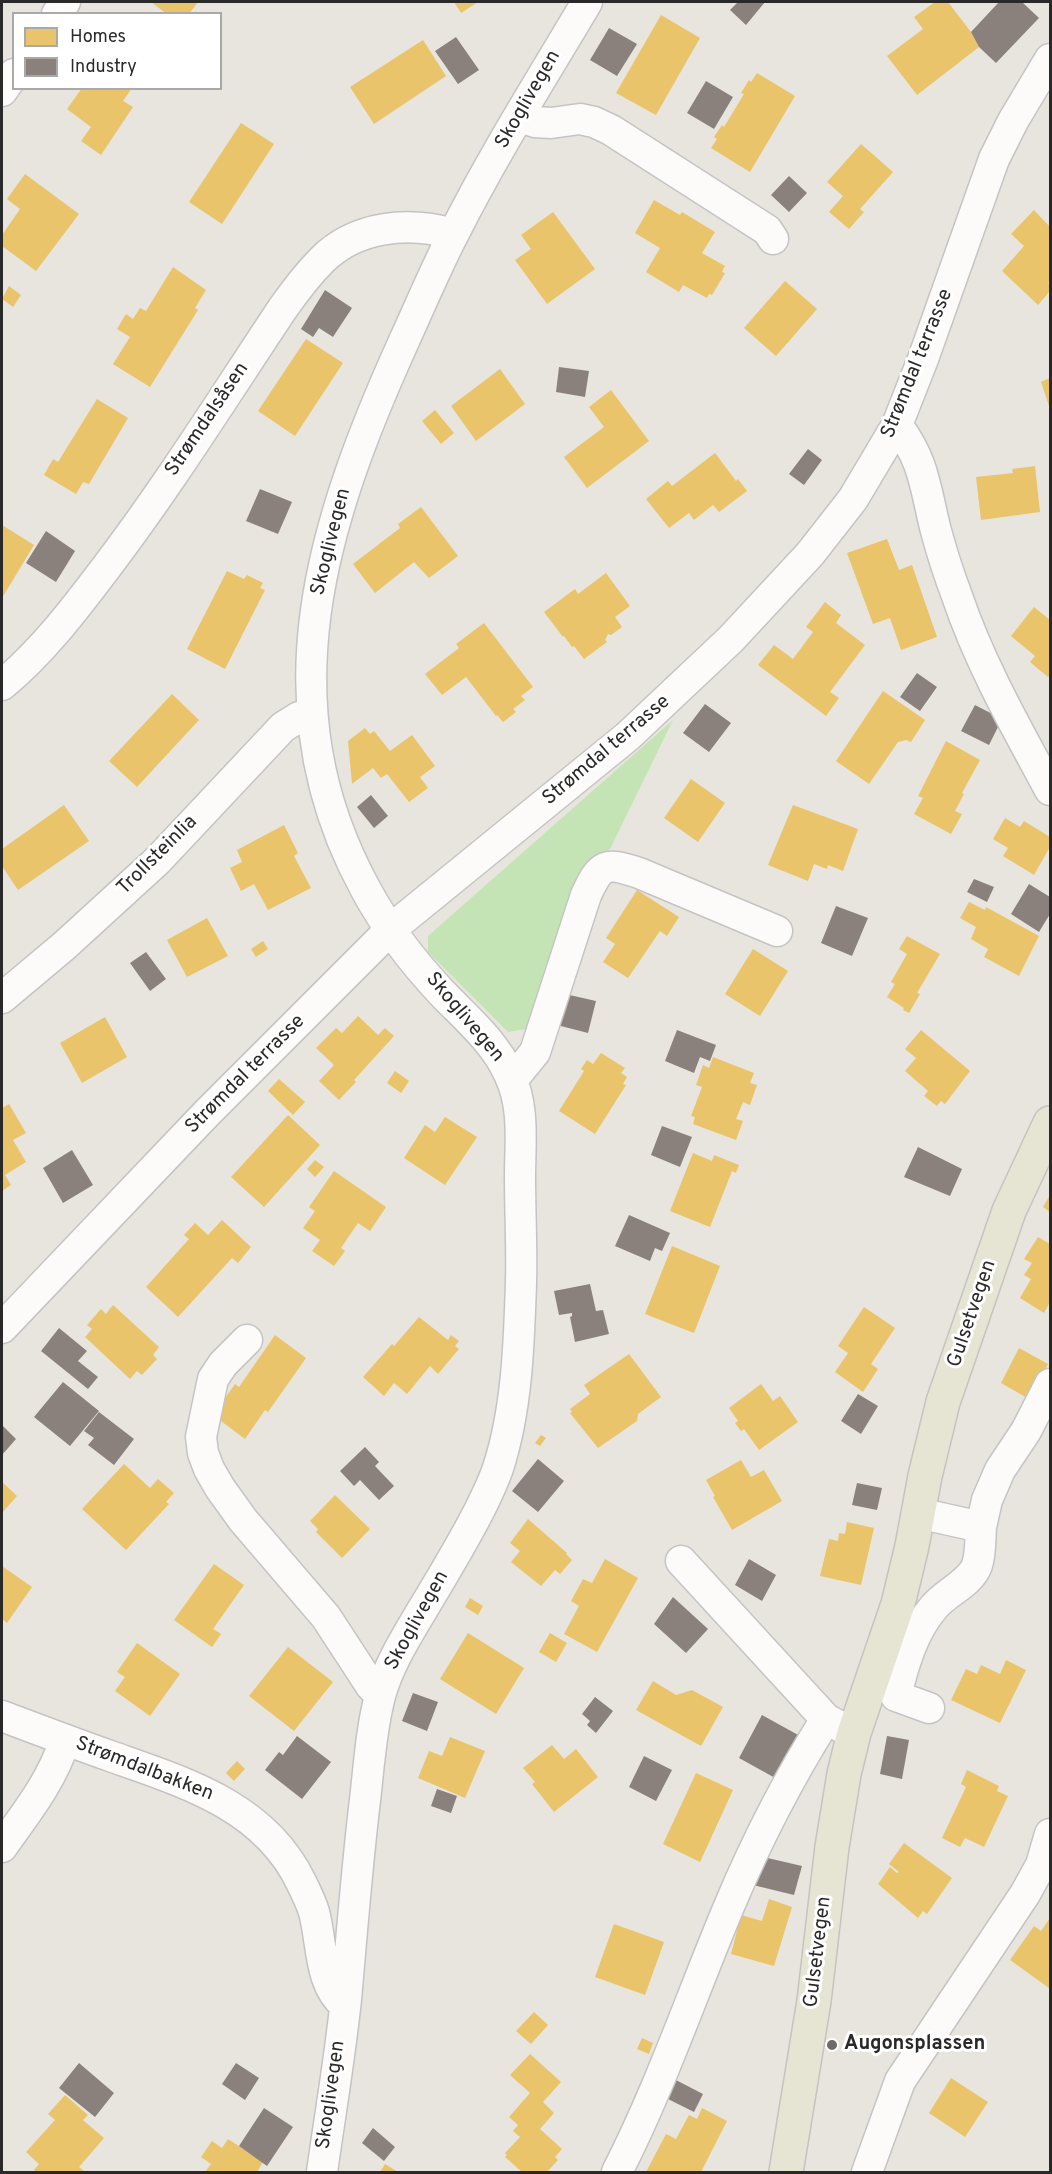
<!DOCTYPE html>
<html>
<head>
<meta charset="utf-8">
<style>
  body { margin:0 }
  #map { position:relative; width:1052px; height:2174px; overflow:hidden; background:#e8e5de; font-family:Overpass,sans-serif }
  canvas { display:block }
  .frame { position:absolute; inset:0; border:3px solid #292929; pointer-events:none }
  .legend { position:absolute; left:12px; top:12px; width:210px; height:78px; box-sizing:border-box; background:#fff; border:2px solid #a9a9a9; margin:0; padding:8px 10px; list-style:none; font-size:18px; color:#292929 }
  .legend li { display:flex; align-items:center; gap:12px; height:30px }
  .legend b { width:30px; border:2px solid #a9a9a9 }
</style>
</head>
<body>
<div id="map">
<canvas width="1052" height="2174"></canvas>
<div class="frame"></div>
<ul class="legend">
<li><b style="height:16px;background:#e9c46a"></b>Homes</li>
<li><b style="height:16px;background:#8a817c"></b>Industry</li>
</ul>
</div>
<script>
const c = document.querySelector('canvas').getContext('2d');
c.lineJoin = 'round';
function fillPath(path, color) {
  c.fillStyle = color;
  c.fill(path, 'evenodd');
}
function trace(path, color, width, dash) {
  c.strokeStyle = color;
  c.lineWidth = width;
  c.lineCap = dash ? 'butt' : 'round';
  c.setLineDash(dash || []);
  c.stroke(path);
}
function drawText(font, color, halo, rows, align = 'center') {
  c.font = font + ' Overpass,sans-serif';
  c.lineWidth = 6;
  c.setLineDash([]);
  c.textBaseline = 'middle';
  c.strokeStyle = halo;
  c.fillStyle = color;
  for (const [text, x, y, turn = 0] of rows) {
    c.save();
    c.translate(x, y);
    c.rotate((+turn || 0) * Math.PI / 180);
    c.textAlign = isNaN(turn) ? turn : align;
    if (halo) c.strokeText(text, 0, 0);
    c.fillText(text, 0, 0);
    c.restore();
  }
}
fillPath(new Path2D(`
  M673 720 610 849 581 871 548 980 526 1029 508 1032 428 952V936Z`), '#c4e4b6');
fillPath(new Path2D(`
  M151 2H198L189 14H167Z
  M454 2H478L461 13Z
  M935 2H948L971 32 979 47 917 95 887 56 923 29 914 17Z
  M661 15 700 38 656 115 616 93Z
  M423 40 446 76 374 124 350 87Z
  M757 73 795 96 750 172 711 148 717 139 714 137 722 125 724 127 744 94 741 93 749 80 751 82Z
  M82 88H132L123 101 133 107 101 155 81 141 91 127 67 109Z
  M241 123 274 144 222 224 189 202Z
  M861 144 893 172 860 209 864 212 849 229 829 212 843 196 827 182Z
  M25 174 79 214 36 271 2 246V235L20 209 7 199Z
  M654 200 680 215 682 212 715 232 702 253 725 266 722 272 725 273 712 295 709 294 707 298 683 285 679 292 646 272 660 248 635 233Z
  M1034 210 1050 227V280L1048 283 1050 285V291L1038 305 1002 271 1024 246 1011 234Z
  M553 212 595 269 547 304 515 260 531 249 521 235Z
  M173 267 206 290 195 308 198 310 150 387 113 364 130 337 117 329 126 314 133 319 140 308 146 311Z
  M785 281 817 309 776 356 744 328Z
  M9 286 21 295 13 307 2 299Z
  M306 339 343 363 295 436 258 411Z
  M500 369 525 404 476 441 451 406Z
  M1050 378V409L1041 382Z
  M611 390 649 441 587 488 564 457 604 427 589 407Z
  M97 399 128 418 89 484 83 482 76 494 44 475 53 459 58 462Z
  M435 410 454 433 441 444 422 421Z
  M715 453 736 481 738 479 747 491 719 512 713 505 694 520 689 513 669 528 646 499 668 481 672 486Z
  M1035 466 1040 512 981 520 976 477 1013 473 1012 469Z
  M421 507 458 556 429 578 414 562 375 593 353 564 400 528 398 524Z
  M2 525 34 545 2 598Z
  M887 539 899 570 912 565 937 637 901 650 890 618 873 624 847 553Z
  M227 571 244 579 247 575 263 583 260 588 265 590 225 669 187 649Z
  M606 573 630 606 615 617 622 627 611 635 608 634 605 640 607 642 584 659 574 646 572 647 564 636 563 637 544 612 575 589 578 594Z
  M825 602 841 615 836 623 865 645 830 692 839 698 826 716 758 665 774 645 793 659 813 632 806 627Z
  M1034 607 1050 620V675L1048 677 1030 662 1035 656 1011 636Z
  M484 623 533 687 521 696 525 700 513 709 516 712 503 722 497 715 496 716 466 677 442 695 425 674 459 648 456 644Z
  M883 691 925 720 911 742 906 740 898 742 869 784 836 761Z
  M172 694 199 720 137 787 109 761Z
  M365 728 370 734 374 731 390 751 412 735 435 766 420 777 428 788 409 802 387 774 381 778 373 768 352 784 348 741Z
  M946 741 980 760 962 793 964 794 955 811 962 814 951 834 914 814 923 798 918 796Z
  M691 779 725 803 698 842 664 818Z
  M64 805 89 841 18 890 2 866V849Z
  M793 805 858 829 843 871 828 865 827 869 814 864 808 881 768 865Z
  M1005 818 1020 827 1024 821 1050 837V847L1034 875 1003 856 1008 848 993 839Z
  M284 825 298 853 294 856 311 888 268 910 254 884 241 891 230 868 242 862 237 850Z
  M637 890 679 917 667 936 660 931 628 978 603 962 615 944 606 938Z
  M969 902 985 910 986 907 1039 936 1019 976 984 957 988 949 971 939 976 927 960 918Z
  M207 918 228 956 187 977 167 940Z
  M907 936 940 954 917 993 920 994 909 1013 903 1010 904 1008 887 997 895 984 891 982 907 954 899 949Z
  M263 941 268 949 256 957 251 949Z
  M753 949 788 971 760 1016 725 994Z
  M358 1016 378 1035 385 1028 394 1036 354 1080 356 1082 339 1100 319 1081 334 1065 316 1048 336 1028 342 1033Z
  M105 1017 127 1057 82 1083 60 1043Z
  M921 1030 970 1071 945 1104 941 1101 937 1106 924 1096 928 1091 905 1071 916 1058 905 1049Z
  M601 1053 625 1068 621 1073 627 1077 623 1084 626 1085 595 1134 559 1111 584 1071 581 1069 587 1060 593 1064Z
  M713 1057 754 1073 750 1083 757 1085 750 1105 743 1102 736 1119 743 1121 736 1140 693 1124 695 1117 691 1116 702 1087 696 1085 703 1065 709 1068Z
  M395 1071 409 1081 401 1093 387 1083Z
  M279 1079 305 1102 293 1115 268 1091Z
  M9 1104 26 1133 13 1140 26 1162 5 1175 11 1185 2 1191V1108Z
  M288 1115 320 1145 264 1207 231 1177Z
  M445 1117 477 1137 445 1185 404 1158 425 1125 435 1132Z
  M693 1153 712 1161 714 1155 739 1165 736 1173 732 1171 710 1227 670 1211Z
  M315 1160 324 1167 315 1177 307 1169Z
  M334 1171 386 1207 370 1231 358 1223 341 1248 345 1251 334 1266 312 1251 320 1240 303 1228 315 1211 309 1207Z
  M1050 1195V1212L1043 1207Z
  M222 1220 251 1247 238 1263 232 1258 178 1317 146 1287 189 1239 184 1235 195 1223 208 1235Z
  M1038 1237 1050 1244V1302L1044 1313 1020 1298 1031 1279 1024 1275 1032 1263 1024 1259Z
  M672 1246 720 1266 694 1333 645 1314Z
  M113 1305 159 1347 153 1355 157 1359 142 1375 137 1371 130 1379 85 1337 92 1329 87 1325 101 1309 106 1314Z
  M864 1307 895 1328 871 1364 878 1369 863 1392 835 1372 848 1353 838 1346Z
  M419 1317 448 1340 451 1335 459 1341 455 1346 459 1349 438 1374 430 1366 407 1394 394 1383 384 1396 363 1377 392 1344 394 1346Z
  M275 1335 306 1358 268 1412 265 1410 245 1439 213 1415 235 1384 239 1387Z
  M1019 1348 1048 1364 1029 1399 1001 1383Z
  M629 1354 661 1397 638 1414 637 1421 598 1448 570 1413 572 1412 570 1409 590 1394 584 1385Z
  M761 1384 773 1401 780 1396 798 1422 759 1450 744 1429 741 1431 735 1423 738 1421 729 1408Z
  M541 1435 546 1438 540 1446 535 1443Z
  M741 1460 751 1477 764 1470 782 1501 732 1530 713 1497 715 1496 706 1480Z
  M124 1464 150 1488 158 1479 174 1493 166 1502 169 1504 126 1550 82 1509Z
  M2 1482 17 1496 2 1513Z
  M335 1495 370 1529 342 1558 316 1532 318 1529 310 1521Z
  M528 1519 567 1553 566 1554 572 1560 560 1574 555 1570 541 1586 511 1562 520 1551 510 1543Z
  M847 1522 874 1528 861 1585 820 1576 829 1539 838 1541 839 1533 845 1534Z
  M605 1559 638 1578 597 1652 564 1634 579 1606 571 1601 583 1579 592 1583Z
  M214 1564 244 1585 213 1629 221 1634 212 1647 174 1620Z
  M2 1566 32 1587 7 1623 2 1619Z
  M470 1598 483 1606 478 1615 465 1607Z
  M468 1633 524 1668 496 1714 440 1679Z
  M550 1633 567 1643 556 1662 539 1652Z
  M137 1643 180 1674 150 1716 115 1691 125 1677 117 1672Z
  M288 1647 333 1682 294 1731 249 1696Z
  M1006 1660 1026 1670 1000 1723 951 1700 966 1669 977 1674 981 1665 1000 1674Z
  M653 1681 676 1695 692 1690 723 1707 701 1746 636 1710Z
  M450 1737 485 1751 465 1798 418 1778 429 1751 442 1756Z
  M552 1745 564 1759 576 1749 598 1777 554 1812 532 1784 535 1782 523 1768Z
  M237 1761 245 1769 234 1781 226 1773Z
  M967 1770 999 1786 997 1791 1008 1796 984 1847 965 1838 960 1847 942 1838 966 1787 961 1784Z
  M696 1773 733 1790 700 1862 663 1844Z
  M904 1843 952 1878 927 1914 923 1911 918 1918 878 1884 890 1867 897 1873 899 1872 889 1864Z
  M769 1899 792 1907 774 1966 731 1954 741 1915 762 1921Z
  M1050 1918V1985L1049 1988 1010 1960 1034 1926 1041 1931Z
  M614 1924 664 1942 645 1995 595 1977Z
  M534 2012 548 2025 531 2044 516 2031Z
  M642 2038 653 2043 649 2054 637 2049Z
  M530 2054 561 2082 543 2102 554 2113 540 2129 562 2149 555 2157 558 2160 547 2172H522L505 2157 507 2155 505 2153 520 2137 513 2131 518 2125 509 2117 530 2093 510 2075Z
  M951 2078 988 2102 965 2137 929 2113Z
  M65 2095 88 2115 83 2120 104 2138 79 2167 84 2171 83 2172H37L34 2170 39 2164 26 2152 55 2120 48 2114Z
  M702 2108 727 2121 701 2172H646L666 2134 676 2139 689 2115 697 2119Z
  M228 2139 263 2162 257 2172H205L211 2164 201 2157 212 2141 222 2148Z
  M385 2164 398 2172H380Z`), '#e9c46a');
fillPath(new Path2D(`
  M738 2H765L746 25 730 10Z
  M999 2H1022L1039 18 996 63 979 47 971 32Z
  M609 28 637 44 617 76 590 60Z
  M456 37 479 70 458 84 435 51Z
  M706 81 733 97 714 129 687 113Z
  M789 176 807 193 789 212 771 195Z
  M325 290 352 308 333 337 319 328 313 337 301 329Z
  M559 367 589 371 585 397 556 392Z
  M808 449 822 460 804 485 789 474Z
  M260 489 292 502 278 534 246 521Z
  M46 531 75 551 56 582 26 563Z
  M917 673 937 687 920 711 900 697Z
  M705 704 731 723 709 752 683 733Z
  M975 705 1002 719 989 745 961 731Z
  M371 795 388 816 374 828 357 807Z
  M974 879 994 887 987 902 967 892Z
  M1029 884 1050 897V914L1039 932 1011 914Z
  M836 906 868 918 852 956 821 943Z
  M146 952 166 979 150 991 130 963Z
  M565 994 596 1001 588 1033 557 1025Z
  M677 1030 716 1045 710 1061 700 1057 694 1073 665 1061Z
  M662 1126 692 1137 680 1167 651 1155Z
  M918 1147 962 1169 950 1196 904 1177Z
  M72 1150 93 1185 63 1203 43 1168Z
  M629 1215 670 1233 662 1251 655 1248 650 1261 615 1246Z
  M590 1284 596 1311 603 1310 609 1334 575 1342 570 1317 572 1316V1313L559 1315 554 1291Z
  M59 1328 87 1351 78 1361 98 1377 88 1389 41 1351Z
  M63 1382 99 1411 70 1446 34 1417Z
  M858 1394 878 1406 861 1434 841 1421Z
  M99 1412 134 1439 114 1465 88 1445 94 1438 84 1431Z
  M2 1425 16 1439 2 1455Z
  M365 1447 379 1462 375 1466 394 1486 379 1500 360 1480 354 1486 340 1471Z
  M538 1459 564 1481 538 1512 512 1491Z
  M857 1483 882 1488 877 1510 852 1505Z
  M749 1559 776 1575 762 1601 735 1585Z
  M673 1597 708 1629 686 1653 654 1624Z
  M413 1693 438 1702 427 1731 402 1721Z
  M595 1697 613 1711 596 1733 587 1725 590 1721 582 1714Z
  M762 1715 800 1736 777 1779 739 1758Z
  M297 1736 331 1762 302 1799 265 1770 279 1752 283 1755Z
  M887 1736 909 1740 902 1779 880 1774Z
  M644 1756 672 1770 656 1801 629 1787Z
  M437 1789 457 1796 451 1813 431 1806Z
  M759 1856 802 1866 794 1895 753 1885Z
  M79 2063 114 2093 95 2117 59 2088Z
  M236 2063 259 2078 245 2100 222 2084Z
  M674 2079 703 2094 694 2112 664 2097Z
  M264 2108 293 2127 267 2166 239 2146Z
  M373 2128 395 2147 384 2161 362 2143Z`), '#8a817c');
const minor = new Path2D(`
  M57 14 65 2
  M2 91 14 74
  M519 117 535 122 551 123 580 119 594 122 611 130 767 230 773 239
  M897 425C925 462 925 488 936 531 942 553 949 575 957 596 980 664 1016 727 1050 790
  M2 685C42 652 74 610 105 569 169 485 225 395 283 308 295 291 307 275 322 260 356 226 408 221 453 234
  M2 998 64 946 157 861 283 727 299 717 312 713
  M513 1079 535 1052 586 895C601 863 605 862 639 873L777 931
  M2 1328 207 1113 391 929 628 736 731 639 810 554 853 499 897 425 923 359 994 159 1013 121 1050 59
  M247 1340 223 1364 213 1379 201 1437 203 1453 209 1469 220 1488 243 1520 326 1617 371 1686 380 1695
  M918 1513 981 1527 987 1500 1000 1470 1026 1431 1050 1384
  M681 1561 826 1719 843 1728
  M929 1708 896 1696C903 1666 913 1631 934 1607 946 1592 971 1583 977 1565 981 1554 980 1539 981 1527
  M2 1716C39 1730 76 1744 113 1757 187 1783 265 1807 301 1882 306 1892 311 1902 314 1912 322 1941 319 1985 345 2005
  M2 1847C26 1813 52 1781 65 1740
  M322 2172C330 2115 340 2057 346 1999 352 1932 357 1866 365 1800 369 1766 371 1730 380 1696 388 1666 405 1639 421 1612 441 1579 461 1546 479 1511 486 1497 493 1483 498 1468 517 1410 519 1344 521 1283 522 1248 520 1212 520 1177 520 1143 525 1106 509 1074 495 1042 466 1018 442 993 414 963 386 927 366 890 263 703 322 522 404 341 420 306 435 270 453 235 493 155 542 78 587 2
  M617 2172C661 2086 692 1994 730 1904 757 1840 789 1778 826 1719
  M867 2172 900 2081 1025 1894 1041 1865 1050 1834`);
const major = new Path2D(`
  M786 2172 814 2001 832 1847 844 1774 854 1733 898 1604 912 1546 925 1476 943 1402 1009 1211 1050 1123`);
trace(minor, '#c5c4c4', 33);
trace(major, '#c4c3c0', 36);
trace(minor, '#fcfbfa', 30);
trace(major, '#e6e4d2', 33);
for (const [x, y, r, color] of [
  [832,2045,6,"#6c6b68"]
]) {
  const dot = new Path2D();
  dot.arc(x, y, r, 0, 2 * Math.PI);
  c.fillStyle = color;
  c.fill(dot);
  trace(dot, '#fff', 2);
}
drawText('20px', '#292929', '#fff', [
  ["Skoglivegen",529,100,-60],
  ["Strømdal terrasse",918,364,-68],
  ["Strømdalsåsen",208,420,-56],
  ["Skoglivegen",332,542,-76],
  ["Strømdal terrasse",607,751,-40],
  ["Trollsteinlia",158,856,-45],
  ["Skoglivegen",464,1018,50],
  ["Strømdal terrasse",246,1075,-45],
  ["Gulsetvegen",973,1314,-71],
  ["Skoglivegen",418,1621,-61],
  ["Strømdalbakken",144,1770,21],
  ["Gulsetvegen",819,1952,-83],
  ["Skoglivegen",332,2095,-82]
]);
drawText('bold 20px', '#292929', '#fff', [
  ["Augonsplassen",844,2045]
], 'left');
</script>
</body>
</html>
